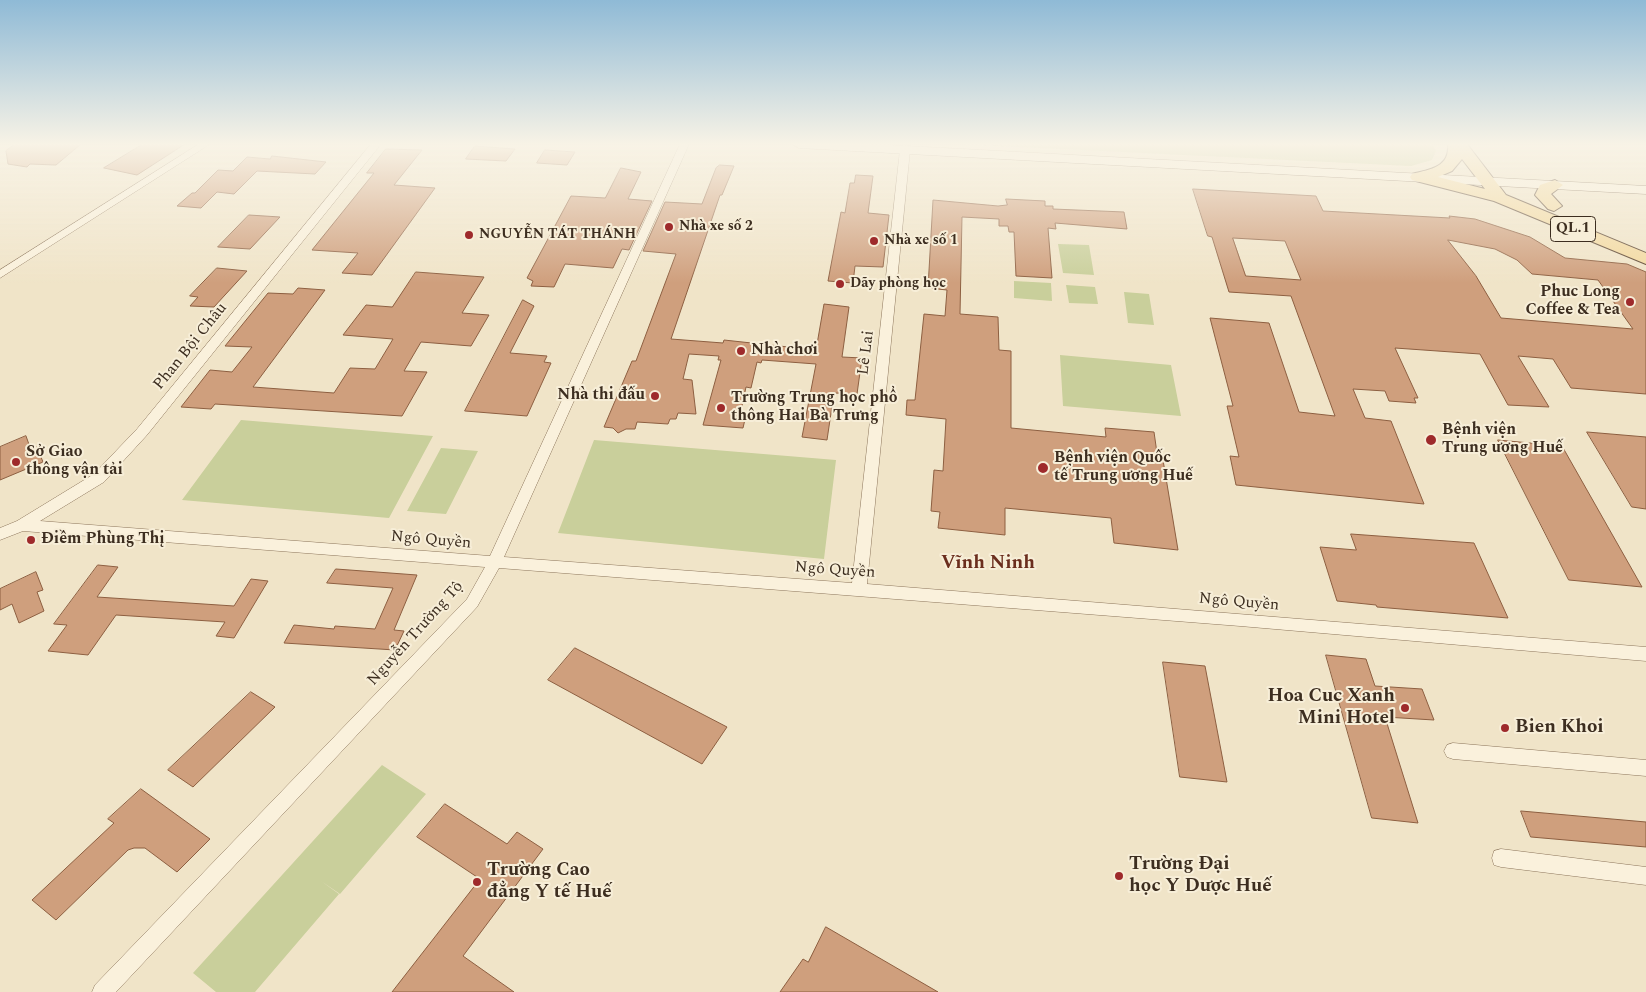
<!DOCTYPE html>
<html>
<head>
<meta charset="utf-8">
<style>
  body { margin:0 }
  canvas { display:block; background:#f0e4c8 }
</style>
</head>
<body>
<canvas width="1646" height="992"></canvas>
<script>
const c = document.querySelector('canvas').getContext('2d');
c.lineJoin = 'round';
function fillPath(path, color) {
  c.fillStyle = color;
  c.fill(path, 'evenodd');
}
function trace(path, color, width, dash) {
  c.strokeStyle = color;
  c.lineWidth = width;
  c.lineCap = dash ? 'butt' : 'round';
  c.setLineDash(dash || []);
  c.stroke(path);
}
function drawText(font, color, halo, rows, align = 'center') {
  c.font = font + ' Spectral,serif';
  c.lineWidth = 4;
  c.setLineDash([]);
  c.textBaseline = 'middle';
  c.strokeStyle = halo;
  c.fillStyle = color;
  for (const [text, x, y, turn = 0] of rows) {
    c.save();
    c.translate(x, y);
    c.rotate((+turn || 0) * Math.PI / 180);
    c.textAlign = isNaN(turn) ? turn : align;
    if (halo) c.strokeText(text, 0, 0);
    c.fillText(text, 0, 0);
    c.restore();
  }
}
fillPath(new Path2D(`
  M957 144H1433L1436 151 1432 160 1411 166Z
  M1058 244 1089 245 1094 275 1063 273Z
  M1014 281 1051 283 1052 301 1014 298Z
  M1066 285 1095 287 1098 304 1069 303Z
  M1124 292 1149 294 1154 325 1128 323Z
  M1060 355 1171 365 1181 416 1063 406Z
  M241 420 433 436 389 518 182 500Z
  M594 440 836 460 824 559 558 533Z
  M441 448 478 451 446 514 407 511Z
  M382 765 426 794 340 894 321 881 339 894 255 992H216L193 973Z`), '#c9cf9b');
const building = new Path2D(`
  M15 144H81L56 165 30 164 27 167 8 164 6 151Z
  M143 144H185L137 175 104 168Z
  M475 146 515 149 506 161 466 159Z
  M386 149 422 150 394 185 435 188 372 275 342 273 358 253 312 250 374 173H367Z
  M545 150 575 152 567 165 537 163Z
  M272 156 326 162 315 174 257 171 234 194 217 192 201 208 177 206 192 193H195L218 170 233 171 247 157 270 159Z
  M720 165 734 166 722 195H720L671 339 723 343 724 340 816 350 824 304 849 307 842 357 862 358 857 394 834 393 827 440 802 437 816 364 762 360 761 363 757 362 751 388 746 387 740 415H746L743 428 703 425 721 360H718L719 356 689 354 683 379 692 380 696 414 678 413 676 419H670L668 424 637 422 635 429H626L618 433 613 428 604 427 632 361H636L676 254 643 251 665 202 702 204 716 168Z
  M621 168 641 172 628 199 652 201 629 250 622 249 613 268 565 264 554 287 531 286 533 281 527 278 571 196 605 198Z
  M856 175 873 176 868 213 889 215 883 267 855 266 853 283 828 281 841 212 845 213 850 183H854Z
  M1193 189 1316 196 1323 211 1450 218 1449 216 1475 219 1530 237 1565 258 1627 264 1646 272V394L1571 388 1553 359 1518 356 1549 407 1508 405 1480 354 1395 348 1418 398H1414L1416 403 1389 401 1385 391 1353 389 1365 418 1391 421 1424 504 1236 485 1230 456 1239 457 1227 406H1233L1210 318 1269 323 1299 412 1335 416 1291 296 1229 292 1212 237 1208 236ZM1233 238 1285 241 1301 280 1246 276ZM1448 240 1495 249 1517 260 1532 274 1598 280 1633 329 1501 318 1476 276Z
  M1006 199 1045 201V206H1053V209L1124 212 1127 229 1055 223 1056 229 1048 228 1052 278 1016 276 1014 232H1009L1008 226H999V219L962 217 960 314 998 317 999 350 1011 351V428L1106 437 1105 428 1154 432 1158 460H1163L1178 550 1114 543 1111 518 1005 508V535L938 528 940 512 931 511 934 470 943 471 946 419 906 415 907 400H915L924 314 945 316 947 290 928 288 933 200 998 206 1007 205Z
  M249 215 280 217 250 249 218 247Z
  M217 268 247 271 214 307 190 306 198 297 190 296Z
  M416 272 484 277 462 313 489 315 471 346 421 342 404 371 427 372 402 416 215 404 211 409 181 407 210 370 232 372 252 347 225 346 268 293 293 294 298 288 325 290 253 387 334 393 350 368 375 369 393 339 343 335 366 305 392 307Z
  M523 300 534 306 510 353 547 356 544 362 551 363 527 416 465 411Z
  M1587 432 1646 437V509L1632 507Z
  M26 436 31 450 37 447 43 462 0 480V447Z
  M1498 440 1562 446 1642 587 1569 580Z
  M1351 534 1474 543 1508 618 1377 607 1376 605 1337 601 1320 547 1356 550Z
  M98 565 118 567 97 597 234 606 251 579 268 581 234 638 216 636 225 622 116 615 88 655 48 651 67 625 54 624Z
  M336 569 417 575 394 630 404 631 395 650 284 643 294 625 334 629 335 626 375 629 393 588 327 583Z
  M36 572 43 590 37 592 44 611 19 623 12 604 0 610V589Z
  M575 648 727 727 702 764 548 680Z
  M1326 655 1366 659 1375 686 1422 689 1434 720 1385 717 1418 823 1372 818Z
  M1163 662 1205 666 1227 782 1180 777Z
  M251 692 275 707 193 787 168 770Z
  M141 789 210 839 177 872 145 848H134L128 850 56 920 32 900 114 823 108 819Z
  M445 804 507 844 517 832 543 849 463 956 514 992H392L480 879 417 837Z
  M1521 811 1646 822V847L1531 837Z
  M826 927 938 992H780L803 959 808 962Z`);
fillPath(building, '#cf9f7d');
trace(building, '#8d5f41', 1);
const street = new Path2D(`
  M199 144H210L0 278V270Z
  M371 144H381L147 435 104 482 40 521 490 556 680 144H689L504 557 852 583 900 150 905 147 910 150 867 584 1646 647V661L1240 626 499 568 477 607 116 992H92L95 985 467 599 485 567 23 531 0 540V528L17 521 94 474 137 429Z
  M1453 743 1646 760V776L1453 759 1447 757 1444 751 1447 745Z
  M1501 849 1646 867V885L1501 867 1494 865 1492 858 1494 851Z`);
const secondary = new Path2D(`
  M792 144H870L1646 186V194L799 148Z`);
const primary = new Path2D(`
  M1448 144H1467L1506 195 1646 253V264L1494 201 1412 180 1410 177 1412 174C1431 169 1450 167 1448 144ZM1462 159 1485 189 1438 177 1452 171Z
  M1555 180 1563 185 1551 194 1562 206 1554 211 1548 209 1535 195 1540 185Z`);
trace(street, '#8d765c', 1);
trace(secondary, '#6f573f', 1);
trace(primary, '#5b4430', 2);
fillPath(street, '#faf1dc');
fillPath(secondary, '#faf1dc');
fillPath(primary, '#f3d9a0');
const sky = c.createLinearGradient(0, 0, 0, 283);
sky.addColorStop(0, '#8fbad6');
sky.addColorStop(0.51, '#f8f3e6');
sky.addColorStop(1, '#f8f3e600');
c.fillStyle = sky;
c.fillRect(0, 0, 1646, 283);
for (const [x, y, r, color] of [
  [669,227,5,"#9e2a2b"],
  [469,235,5,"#9e2a2b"],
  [874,241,5,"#9e2a2b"],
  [840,284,5,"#9e2a2b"],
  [1630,302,5,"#9e2a2b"],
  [741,351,5,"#9e2a2b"],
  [655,396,5,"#9e2a2b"],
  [721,408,5,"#9e2a2b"],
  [1431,440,6,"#9e2a2b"],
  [16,462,5,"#9e2a2b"],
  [1043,468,6,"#9e2a2b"],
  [31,540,5,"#9e2a2b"],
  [1405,708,5,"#9e2a2b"],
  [1505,728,5,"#9e2a2b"],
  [1119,876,5,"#9e2a2b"],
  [477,882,5,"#9e2a2b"]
]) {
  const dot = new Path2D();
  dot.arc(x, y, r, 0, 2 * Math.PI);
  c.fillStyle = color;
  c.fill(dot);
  trace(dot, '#f7eed8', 2);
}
drawText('bold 14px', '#3d2e20', '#f7eed8', [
  ["Nhà xe số 2",679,227],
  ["NGUYỄN TÁT THÁNH",479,235],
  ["Nhà xe số 1",884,241],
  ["Dãy phòng học",850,284]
], 'left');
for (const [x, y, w] of [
  [1573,229,45]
]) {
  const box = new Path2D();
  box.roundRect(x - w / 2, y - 12.5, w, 25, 4);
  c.fillStyle = '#f7eed8';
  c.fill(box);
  trace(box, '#3d2e20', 1);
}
drawText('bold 15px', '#3d2e20', null, [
  ["QL.1",1573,229]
]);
drawText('bold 16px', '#3d2e20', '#f7eed8', [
  ["Phuc Long",1620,293,"right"],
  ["Coffee & Tea",1620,311,"right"],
  ["Nhà chơi",751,351],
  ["Nhà thi đấu",645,396,"right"],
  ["Trường Trung học phổ",731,399],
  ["thông Hai Bà Trưng",731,417],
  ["Bệnh viện",1442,431],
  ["Trung ương Huế",1442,449],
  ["Sở Giao",26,453],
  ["thông vận tải",26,471],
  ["Bệnh viện Quốc",1054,459],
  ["tế Trung ương Huế",1054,477],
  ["Điềm Phùng Thį",41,540]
], 'left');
drawText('16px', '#3d2e20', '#f7eed8', [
  ["Phan Bội Châu",191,347,-51],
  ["Lê Lai",867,353,-83],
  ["Ngô Quyền",431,541,5],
  ["Ngô Quyền",835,571,4],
  ["Ngô Quyền",1239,603,5],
  ["Nguyễn Trường Tộ",416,634,-48]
]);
drawText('bold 19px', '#6b2e1e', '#f7eed8', [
  ["Vĩnh Ninh",988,564]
]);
drawText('bold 19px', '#3d2e20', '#f7eed8', [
  ["Hoa Cuc Xanh",1395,697,"right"],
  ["Mini Hotel",1395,719,"right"],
  ["Bien Khoi",1515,728],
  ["Trường Đại",1129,865],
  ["học Y Dược Huế",1129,887],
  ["Trường Cao",487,871],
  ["đẳng Y tế Huế",487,893]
], 'left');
</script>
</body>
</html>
